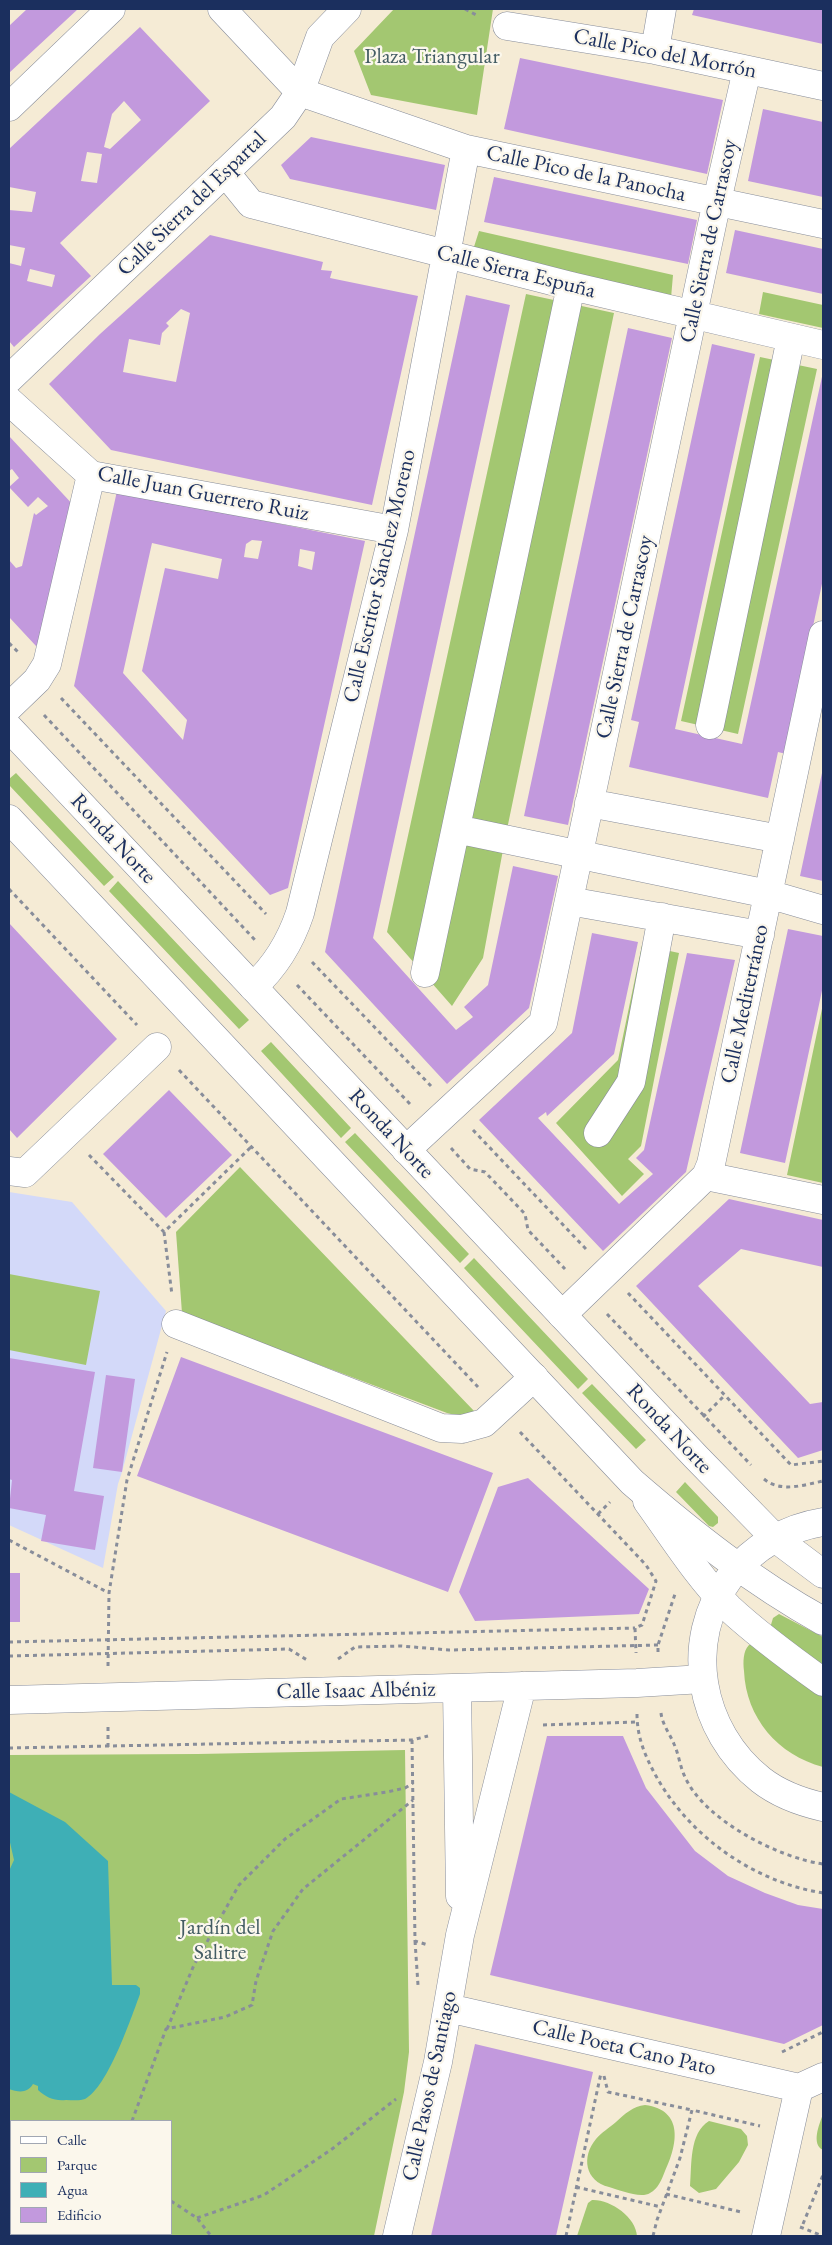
<!DOCTYPE html>
<html>
<head>
<meta charset="utf-8">
<style>
  body { margin:0 }
  #map { position:relative; width:832px; height:2245px; overflow:hidden; background:#f5ebd5; font-family:"EB Garamond",serif }
  canvas { display:block }
  .frame { position:absolute; inset:0; border:10px solid #1b2f5e; pointer-events:none }
  .legend { position:absolute; left:10px; top:2120px; width:162px; height:115px; box-sizing:border-box; background:#fbf7ec; border:1px solid #a1a7b3; margin:0; padding:6px 9px; list-style:none; font-size:15px; color:#1b2f5e }
  .legend li { display:flex; align-items:center; gap:10px; height:25px }
  .legend b { width:25px; border:1px solid #a1a7b3 }
</style>
</head>
<body>
<div id="map">
<canvas width="832" height="2245"></canvas>
<div class="frame"></div>
<ul class="legend">
<li><b style="height:6px;background:#fff"></b>Calle</li>
<li><b style="height:14px;background:#a3c771"></b>Parque</li>
<li><b style="height:14px;background:#3eafb6"></b>Agua</li>
<li><b style="height:14px;background:#c299dd"></b>Edificio</li>
</ul>
</div>
<script>
const c = document.querySelector('canvas').getContext('2d');
c.lineJoin = 'round';
function fillPath(path, color) {
  c.fillStyle = color;
  c.fill(path, 'evenodd');
}
function trace(path, color, width, dash) {
  c.strokeStyle = color;
  c.lineWidth = width;
  c.lineCap = dash ? 'butt' : 'round';
  c.setLineDash(dash || []);
  c.stroke(path);
}
function drawText(font, color, halo, rows, align = 'center') {
  c.font = font + ' "EB Garamond",serif';
  c.lineWidth = 4.5;
  c.setLineDash([]);
  c.textBaseline = 'middle';
  c.strokeStyle = halo;
  c.fillStyle = color;
  for (const [text, x, y, turn = 0] of rows) {
    c.save();
    c.translate(x, y);
    c.rotate((+turn || 0) * Math.PI / 180);
    c.textAlign = isNaN(turn) ? turn : align;
    if (halo) c.strokeText(text, 0, 0);
    c.fillText(text, 0, 0);
    c.restore();
  }
}
fillPath(new Path2D(`
  M9 1192 72 1202 166 1311 122 1472 118 1484 103 1568 9 1525Z`), '#d3d9f9');
fillPath(new Path2D(`
  M394 9H493L477 115 371 95 354 51Z
  M479 231 673 275 671 298 473 250Z
  M763 292 823 305V328L759 314Z
  M526 294 614 313 505 839 483 958 452 1006 387 932Z
  M760 357 817 369 738 734 681 721Z
  M16 773 114 877 104 886 9 785V779Z
  M118 881 249 1020 239 1029 109 891Z
  M642 945 679 953 641 1146 628 1159 644 1174 622 1196 556 1123 618 1060Z
  M823 1004V1183L787 1175Z
  M271 1042 351 1128 341 1138 261 1051Z
  M355 1133 469 1254 460 1263 345 1142Z
  M240 1167 475 1412 459 1416 447 1413 182 1313 176 1232Z
  M474 1258 588 1379 578 1389 464 1268Z
  M9 1274 100 1291 86 1365 9 1350Z
  M592 1384 646 1440 636 1449 582 1393Z
  M685 1482 718 1517V1523L713 1527 709 1526 676 1492Z
  M779 1614 823 1637V1670L770 1628 773 1618Z
  M749 1645H752L823 1697V1767C778 1755 746 1718 744 1671 743 1662 743 1651 749 1645Z
  M405 1750 409 2052 404 2092 374 2236H9V1755L198 1754ZM11 2121H171V2234H11Z
  M645 2105C685 2110 677 2146 665 2171 662 2179 658 2189 650 2193 641 2199 619 2190 609 2187 585 2181 581 2157 596 2139 601 2133 610 2127 616 2122 625 2114 633 2106 645 2105Z
  M823 2114V2150C811 2144 819 2125 823 2114Z
  M709 2121 741 2129 747 2136 748 2145 739 2162 716 2189 699 2193 690 2186C692 2165 689 2133 709 2121Z
  M592 2200C610 2199 636 2217 637 2236H577L588 2203Z`), '#a3c771');
fillPath(new Path2D(`
  M9 1792 65 1822 108 1861 112 1985H136L140 1988V1994C131 2018 108 2087 85 2099 80 2101 72 2100 66 2100 54 2101 47 2098 38 2090V2086L33 2084C27 2094 18 2092 9 2089V1871L14 1860 9 1838Z`), '#3eafb6');
fillPath(new Path2D(`
  M27 9H78L9 73V26Z
  M694 9H823V44L692 15Z
  M140 27 210 101 60 243 91 276 14 347 9 341V263L21 266 25 248 9 245V210L32 212 36 192 9 187V149ZM124 101 141 120 110 149 104 147 112 114ZM87 152 102 154 97 183 81 181ZM30 269 55 275 52 287 27 281Z
  M520 58 723 100 707 174 504 129Z
  M763 109 823 122V197L748 181Z
  M311 137 445 165 436 210 290 179 281 165Z
  M494 177 697 220 688 264 484 222Z
  M735 230 823 249V294L726 273Z
  M210 235 323 262 321 270 332 271 330 278 418 296 372 505 111 450 49 384 100 334ZM181 309 190 313 176 382 123 372 129 339 160 345 162 333 169 326 166 323Z
  M466 295 510 305 373 938 456 1030 473 1017 464 1007 488 985 513 866 558 876 529 1008 447 1084 325 952Z
  M628 328 672 338 568 825 524 816Z
  M712 344 755 354 675 729 742 744 823 372V579L786 754 778 752 768 798 629 767 639 722 631 720Z
  M9 436 76 508 46 636 36 646 9 617V560L16 568 22 566 34 513 36 515 48 506 38 497 28 507 9 487 19 478 12 469 9 471Z
  M117 491 365 541 288 888 270 895 74 686ZM252 540 262 541 258 559 244 557 246 544ZM152 543 222 559 218 579 165 568 142 671 187 720 183 740 123 673ZM300 549 315 552 312 570 298 566Z
  M822 773H823V881L800 876Z
  M9 923 117 1039 17 1138 9 1129Z
  M788 929 823 936V986L785 1163 740 1153Z
  M592 933 638 942 614 1054 547 1116 546 1112 538 1118 619 1204 653 1174 636 1158 644 1150 687 953 735 960 686 1172 603 1251 479 1120 572 1033Z
  M169 1090 232 1155 166 1218 103 1154Z
  M729 1199 823 1220V1267L741 1249 698 1286 810 1404 823 1402V1450L798 1458 636 1286Z
  M181 1357 493 1473 448 1592 137 1476Z
  M9 1358 95 1372 74 1491 104 1496 95 1550 41 1541 46 1515 9 1508 12 1480 9 1479Z
  M106 1375 135 1379 122 1472 93 1468Z
  M528 1478 649 1589 639 1614 475 1621 459 1592 498 1487Z
  M9 1573H20V1622H9Z
  M547 1736H623L646 1788 695 1851 728 1876 765 1893 798 1905 823 1909V2025L784 2044 490 1975Z
  M475 2044 593 2072 556 2236H431Z`), '#c299dd');
const minor = new Path2D(`
  M222 9 300 92 466 149 823 224
  M507 26 655 50 823 86
  M655 50 662 9
  M9 107 111 9
  M225 172 251 204 571 286 823 345
  M9 379 283 117 300 92 320 37 347 9
  M9 401 91 475 394 530
  M9 707 37 680 47 664 91 475
  M710 725 791 338
  M589 803 780 839
  M456 829 768 894 823 910
  M569 901 760 935
  M425 973 571 286
  M253 987C276 966 290 943 300 913L394 530 466 149
  M598 1133 631 1082 662 917
  M406 1150 543 1023 717 201 747 70
  M9 1171 25 1173 157 1047
  M706 1176 823 1200
  M562 1315 706 1176 711 1164 823 635
  M176 1324 441 1428 462 1429 484 1423 534 1377
  M647 1501C673 1537 698 1577 729 1608 758 1635 791 1659 823 1682
  M457 1688 460 1896
  M9 1700 637 1683 703 1679
  M448 2008 799 2088
  M799 2088 823 2077
  M397 2236 438 2062 460 1935 522 1686
  M766 2236 799 2088`);
const major = new Path2D(`
  M9 728 696 1457 775 1538 823 1574
  M9 819 632 1482C692 1534 753 1582 823 1621
  M823 1522C786 1528 753 1547 730 1577 682 1641 699 1731 761 1780 779 1794 801 1802 823 1807`);
trace(minor, '#888d9a', 29);
trace(major, '#888d9a', 29);
trace(new Path2D(`
  M465 9 478 16
  M9 643 19 653
  M61 698 266 914
  M44 715 255 940
  M9 889 137 1025
  M312 962 431 1086
  M297 985 410 1104
  M179 1070 478 1387
  M473 1130 586 1249
  M451 1148 470 1169 485 1172 525 1214 528 1230 565 1269
  M89 1155 164 1232 251 1147
  M164 1232 172 1295
  M628 1293 791 1465 823 1461
  M607 1314 751 1465
  M703 1417 725 1395
  M520 1432 646 1565 656 1581 642 1625 635 1628 636 1653
  M764 1479C781 1493 803 1485 823 1481
  M598 1514 610 1502
  M9 1540 109 1593
  M9 1642 635 1628
  M658 1652V1645L675 1594
  M9 1656 289 1649 307 1660
  M338 1659 355 1647 401 1646 449 1650 658 1645
  M108 1666 109 1593 127 1480 167 1352
  M661 1713C662 1724 670 1734 674 1744 679 1755 680 1767 685 1777 704 1820 779 1858 823 1864
  M637 1714C637 1737 645 1756 656 1776 690 1837 754 1882 823 1893
  M543 1725 637 1722
  M412 1740 415 1941 428 1945
  M108 1747V1727
  M9 1748 412 1740 428 1736
  M415 1941 418 1985
  M167 2029 194 1965 239 1885 285 1839 341 1799 387 1792 405 1788 413 1783
  M782 2052 823 2032
  M604 2076 608 2092 692 2110
  M132 2121 166 2029 225 2017 252 2005 256 1981 273 1931 303 1889 413 1800
  M9 2168 11 2169
  M576 2187 661 2207
  M666 2194 741 2212
  M171 2201 197 2218 211 2236
  M197 2218 264 2195 332 2149 396 2099
  M803 2224 823 2175
  M800 2227 823 2236
  M63 2236 64 2234
  M152 2236V2234
  M566 2236 601 2073
  M653 2236 657 2220 680 2158 692 2110 760 2126`), '#888d9a', 3, [4, 4]);
trace(minor, '#fff', 28);
trace(major, '#fff', 28);
drawText('22px', '#1b2f5e', '#fbf7ec', [
  ["Calle Pico del Morrón",665,54,11],
  ["Calle Pico de la Panocha",586,174,12],
  ["Calle Sierra del Espartal",192,204,-44],
  ["Calle Sierra de Carrascoy",709,241,-78],
  ["Calle Sierra Espuña",516,272,14],
  ["Calle Juan Guerrero Ruiz",203,494,11],
  ["Calle Escritor Sánchez Moreno",380,576,-77],
  ["Calle Sierra de Carrascoy",625,637,-78],
  ["Ronda Norte",113,839,47],
  ["Calle Mediterráneo",745,1004,-78],
  ["Ronda Norte",391,1134,47],
  ["Ronda Norte",669,1429,47],
  ["Calle Isaac Albéniz",356,1691,-1],
  ["Calle Poeta Cano Pato",624,2048,13],
  ["Calle Pasos de Santiago",430,2086,-78]
]);
drawText('22px', '#445d64', '#fbf7ec', [
  ["Plaza Triangular",432,57],
  ["Jardín del",220,1928],
  ["Salitre",220,1953]
]);
</script>
</body>
</html>
